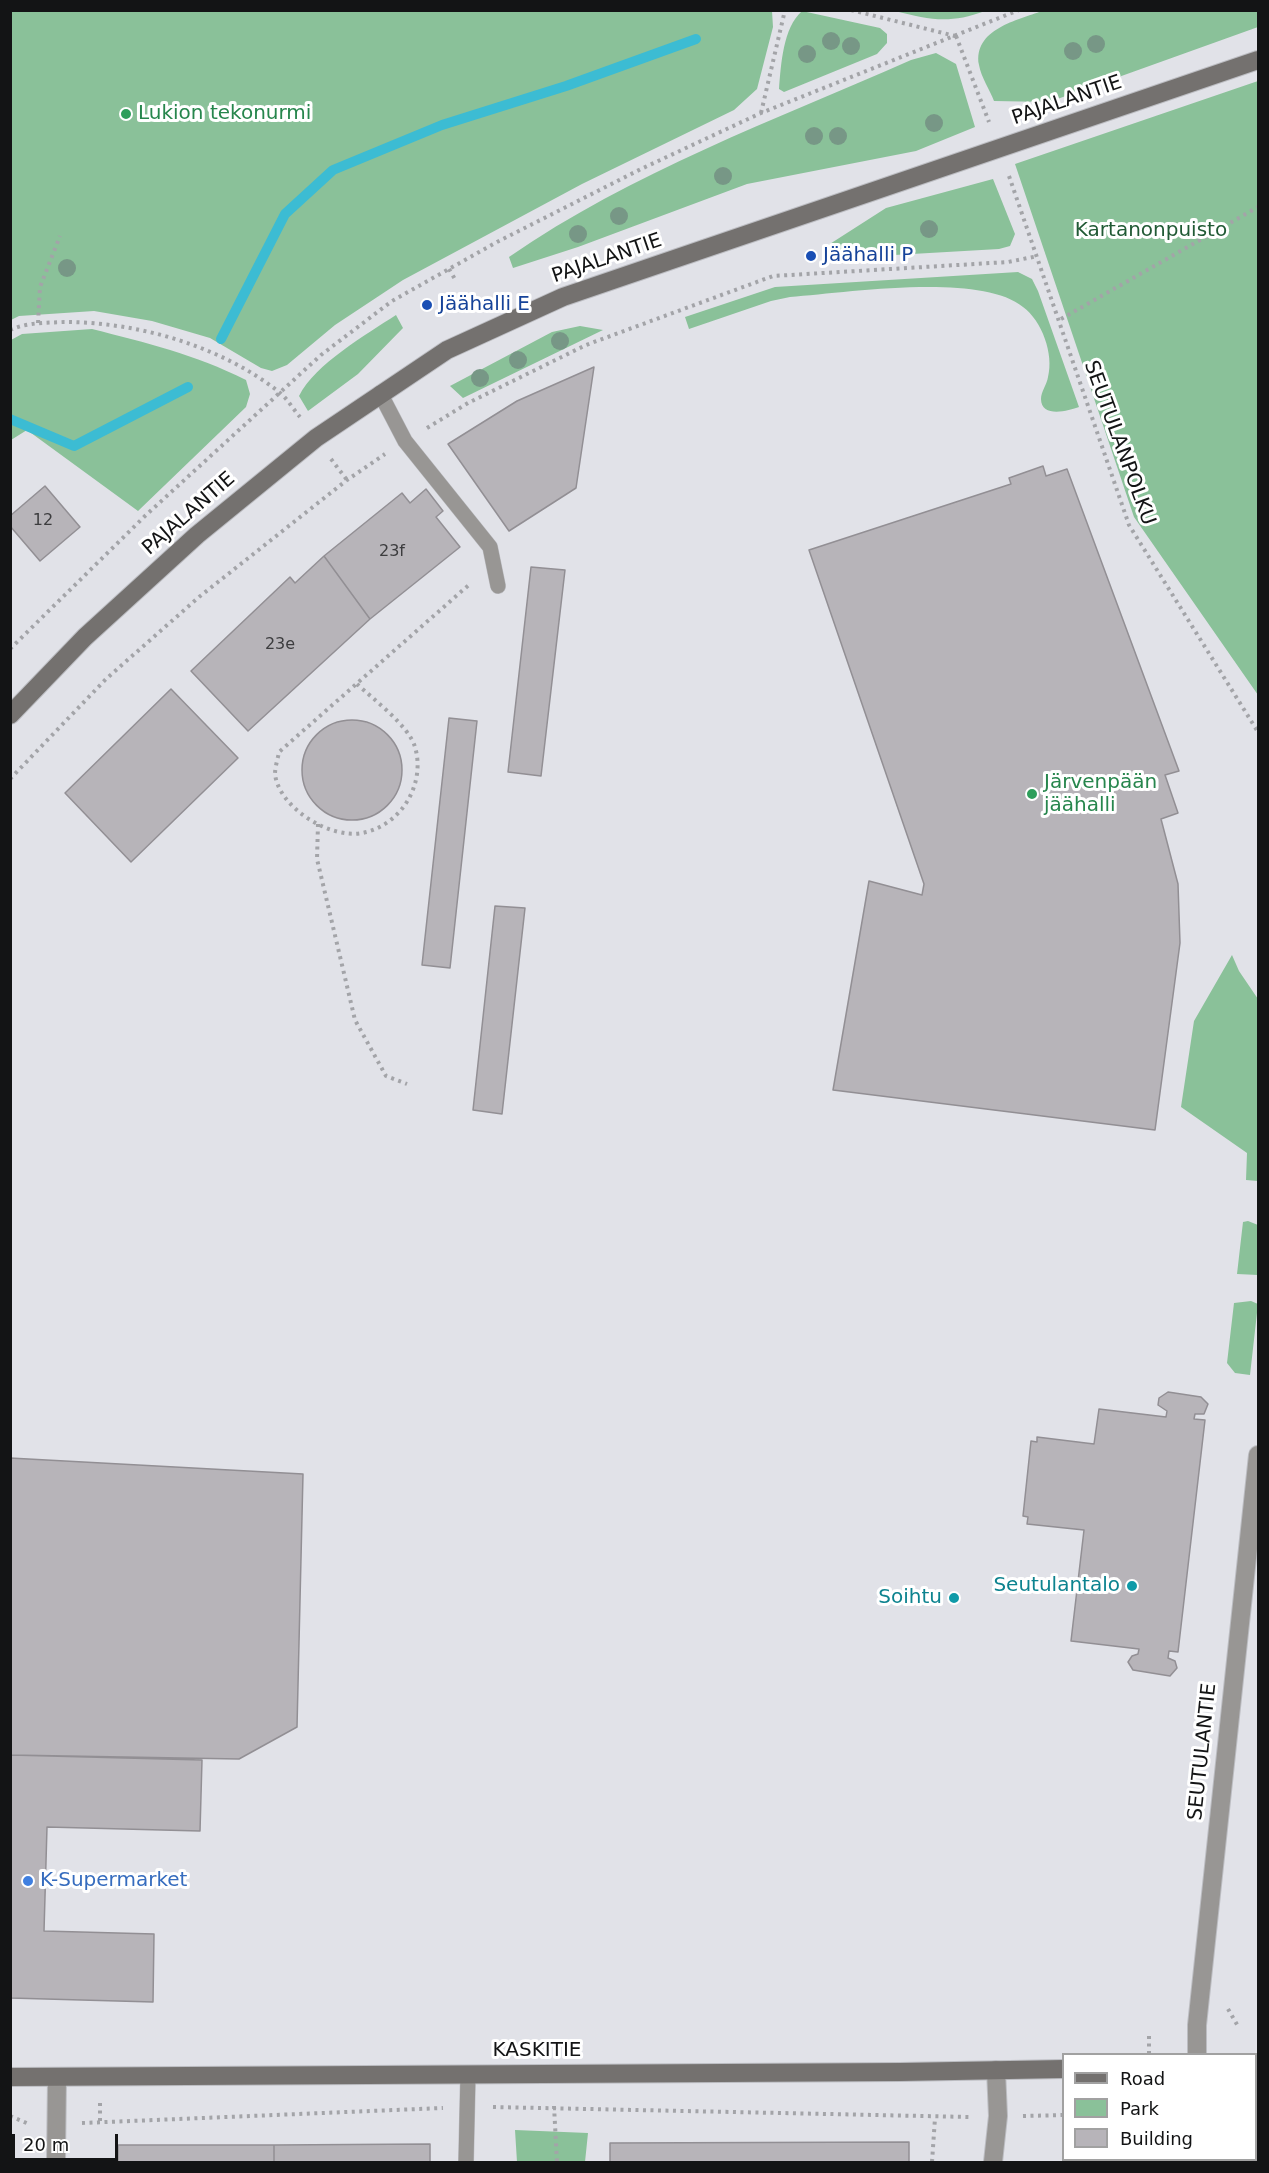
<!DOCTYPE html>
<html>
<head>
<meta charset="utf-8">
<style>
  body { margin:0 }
  #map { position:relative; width:1269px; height:2173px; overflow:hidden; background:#e1e2e8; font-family:"DejaVu Sans",sans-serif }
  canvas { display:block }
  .frame { position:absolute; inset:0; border:12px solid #131415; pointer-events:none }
  .legend { position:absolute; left:1062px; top:2053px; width:195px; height:108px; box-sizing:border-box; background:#fff; border:2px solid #a1a1a1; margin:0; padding:8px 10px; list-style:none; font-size:18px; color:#131415 }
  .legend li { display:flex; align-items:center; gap:12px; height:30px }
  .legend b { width:30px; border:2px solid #a1a1a1 }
  .scale { position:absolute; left:12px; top:2134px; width:106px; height:27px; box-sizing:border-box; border:3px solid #131415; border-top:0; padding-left:8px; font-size:18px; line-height:21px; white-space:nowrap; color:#131415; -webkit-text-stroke:4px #fff; paint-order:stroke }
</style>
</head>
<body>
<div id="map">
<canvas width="1269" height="2173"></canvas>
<div class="frame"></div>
<ul class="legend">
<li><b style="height:8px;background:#74716f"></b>Road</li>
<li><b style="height:16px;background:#8ac199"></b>Park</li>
<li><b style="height:16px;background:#b7b4b9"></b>Building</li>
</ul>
<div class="scale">20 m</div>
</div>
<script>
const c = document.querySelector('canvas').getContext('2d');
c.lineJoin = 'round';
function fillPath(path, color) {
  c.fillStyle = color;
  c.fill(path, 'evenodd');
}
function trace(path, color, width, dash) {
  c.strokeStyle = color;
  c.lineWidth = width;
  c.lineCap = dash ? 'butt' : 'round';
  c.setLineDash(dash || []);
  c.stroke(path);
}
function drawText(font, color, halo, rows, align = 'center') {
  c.font = font + ' "DejaVu Sans",sans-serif';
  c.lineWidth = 6;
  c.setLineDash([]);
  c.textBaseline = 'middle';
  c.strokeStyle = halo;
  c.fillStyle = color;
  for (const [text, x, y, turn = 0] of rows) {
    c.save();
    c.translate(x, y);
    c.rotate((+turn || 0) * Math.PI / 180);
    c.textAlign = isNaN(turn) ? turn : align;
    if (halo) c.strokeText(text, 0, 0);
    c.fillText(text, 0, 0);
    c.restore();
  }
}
fillPath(new Path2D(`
  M772 11 773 27 757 89 734 110 582 184 403 280 335 325 287 365 272 371 261 368 210 338 152 321 94 311 19 316 11 320V11Z
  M802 11 880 28 887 34V43L877 54 784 92 779 89C781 64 783 28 802 11Z
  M895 11H985C950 24 930 20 895 11Z
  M1042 11H1258V27L1049 102 994 101C990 90 981 77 979 65 973 29 1018 20 1042 11Z
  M936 53 956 64 975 127 916 151 747 184 578 247 513 268 509 257C632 172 775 120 911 60Z
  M1258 81V695L1134 517 1015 164Z
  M993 179 1015 234 1010 246 999 249 825 259 822 249 886 208Z
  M1018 272 1032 279 1038 291 1079 407C1068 411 1041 418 1041 399 1041 392 1047 384 1048 377 1054 354 1042 321 1023 307 980 272 847 293 790 297L771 301 689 329 685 317 775 287Z
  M396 315 403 328 358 374 308 411 299 396C315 364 367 334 396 315Z
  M580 326 603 330 463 398 450 386 552 332Z
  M92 329C147 343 194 354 246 380L250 394 246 407 138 511 27 430 11 440V340L22 334Z
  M1232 955 1239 971 1258 999V1181L1246 1180 1247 1153 1181 1107 1194 1021Z
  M1248 1221 1258 1225V1275L1237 1274 1243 1222Z
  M1251 1301 1258 1304 1250 1375 1235 1373 1227 1363 1234 1303Z
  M515 2130 588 2133 585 2162H517Z`), '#8ac199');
trace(new Path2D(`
  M221 339 285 214 333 170 442 125 566 86 696 39
  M10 419 74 446 188 387`), '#3cbcd3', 10);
const building = new Path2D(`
  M594 367 576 488 509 531 448 444 517 401Z
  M1043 466 1046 476 1067 469 1179 771 1165 775 1178 813 1161 819 1178 884 1180 943 1155 1130 833 1090 869 881 922 895 924 884 809 550 1011 484 1009 478Z
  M45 486 80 527 40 561 10 526V516Z
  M426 489 443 511 436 517 460 547 370 619 324 556 402 493 410 503Z
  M324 556 370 619 248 731 191 671 290 577 295 583Z
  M531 567 565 570 541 776 508 772Z
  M171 689 238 758 131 862 65 793Z
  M449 718 477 721 450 968 422 965Z
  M302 770a50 50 0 1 1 100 0a50 50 0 1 1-100 0Z
  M495 906 525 908 502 1114 473 1110Z
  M1168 1392 1201 1397 1208 1404 1204 1414H1195L1194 1419 1205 1420 1178 1652 1169 1651 1168 1658 1175 1661 1177 1668 1170 1676 1133 1670 1128 1662 1132 1656 1138 1654 1139 1649 1071 1641 1084 1530 1027 1524 1028 1517 1023 1516 1031 1441 1037 1442V1437L1094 1444 1099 1409 1166 1417 1167 1411 1158 1405 1159 1398Z
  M10 1458 303 1474 297 1727 239 1759 10 1755Z
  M10 1755 202 1760 200 1831 47 1827 44 1931 154 1934 153 2002 10 1998Z
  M909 2142V2162H610V2143Z
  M430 2144V2162H274V2145Z
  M118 2145H274V2162H118Z`);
fillPath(building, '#b7b4b9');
trace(building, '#928f94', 1.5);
const lane = new Path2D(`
  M380 393 405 441 490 547 498 586
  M466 2162 468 2074`);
const street = new Path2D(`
  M1197 2054V2025L1258 1455
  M56 2162 57 2077
  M993 2162 998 2116 996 2070
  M1191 2162V2160`);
const secondary = new Path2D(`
  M10 715 85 637 197 535 316 438 447 350 563 297 1258 60
  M1256 2066H1258
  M10 2077 900 2072 1064 2069`);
trace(lane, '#bcbdc2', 16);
trace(street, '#bcbdc2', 20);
trace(secondary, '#bcbdc2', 20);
trace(new Path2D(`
  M851 10 955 36
  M956 36 989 122
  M761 113 785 10
  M1009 176 1129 525 1258 732
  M449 269 456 281
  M1061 319 1258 207
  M38 323 40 287 60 236
  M10 330C28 322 46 323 64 322 138 322 221 346 279 392 287 398 293 409 300 417
  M427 428 468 403 586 345 773 276 1008 262 1038 256
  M331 459 347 480
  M10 649 145 516 321 355 392 301 497 242 641 169 761 113 1019 10
  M357 684C373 699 409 726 415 747 426 784 401 826 362 833 330 839 279 808 275 774 275 767 278 758 279 752L471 583
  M10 779 106 679 199 597 347 480 385 454
  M318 824 317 859 355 1020 386 1076 407 1084
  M1228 2009 1239 2028
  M1149 2036V2054
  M100 2103V2124
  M554 2106 557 2162
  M493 2107 971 2117
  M10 2116 29 2124
  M1023 2116 1064 2115
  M82 2123 443 2108
  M932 2162 935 2118
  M1234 2162V2160`), '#a3a4a8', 4, [3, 4.5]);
trace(lane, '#989694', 15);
trace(street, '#989694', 18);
trace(secondary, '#74716f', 18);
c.fillStyle = '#779786';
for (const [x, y] of [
  [831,41],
  [1096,44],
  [851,46],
  [1073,51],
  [807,54],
  [934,123],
  [814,136],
  [838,136],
  [723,176],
  [619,216],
  [929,229],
  [578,234],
  [67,268],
  [560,341],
  [518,360],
  [480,378]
]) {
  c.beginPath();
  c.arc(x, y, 9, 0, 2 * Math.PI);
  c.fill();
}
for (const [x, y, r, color] of [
  [126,114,6,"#2e9e5b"],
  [811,256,6,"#1a4fb4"],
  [427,305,6,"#1a4fb4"],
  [1032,794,6,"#2e9e5b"],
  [1132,1586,6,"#0f9aa8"],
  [954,1598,6,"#0f9aa8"],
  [28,1881,6,"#3f7fe0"]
]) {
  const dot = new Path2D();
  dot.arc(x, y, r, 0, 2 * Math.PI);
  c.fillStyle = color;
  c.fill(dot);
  trace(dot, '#fff', 2);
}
drawText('16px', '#3c3c3e', null, [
  ["12",43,521],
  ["23f",392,552],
  ["23e",280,645]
]);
drawText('20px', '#131415', '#fff', [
  ["PAJALANTIE",1067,101,-19],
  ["PAJALANTIE",607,259,-19],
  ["SEUTULANPOLKU",1119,443,70],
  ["PAJALANTIE",189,514,-41],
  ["SEUTULANTIE",1203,1752,-84],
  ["KASKITIE",537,2051]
]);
drawText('20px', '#27864d', '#fff', [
  ["Lukion tekonurmi",138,114],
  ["Järvenpään",1044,783],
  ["jäähalli",1044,806]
], 'left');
drawText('20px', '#215a35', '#fff', [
  ["Kartanonpuisto",1151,231]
]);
drawText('20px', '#164399', '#fff', [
  ["Jäähalli P",823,256],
  ["Jäähalli E",439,305]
], 'left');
drawText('20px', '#0d838f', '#fff', [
  ["Seutulantalo",1120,1586],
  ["Soihtu",942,1598]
], 'right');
drawText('20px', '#366cbe', '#fff', [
  ["K-Supermarket",40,1881]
], 'left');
</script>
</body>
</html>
